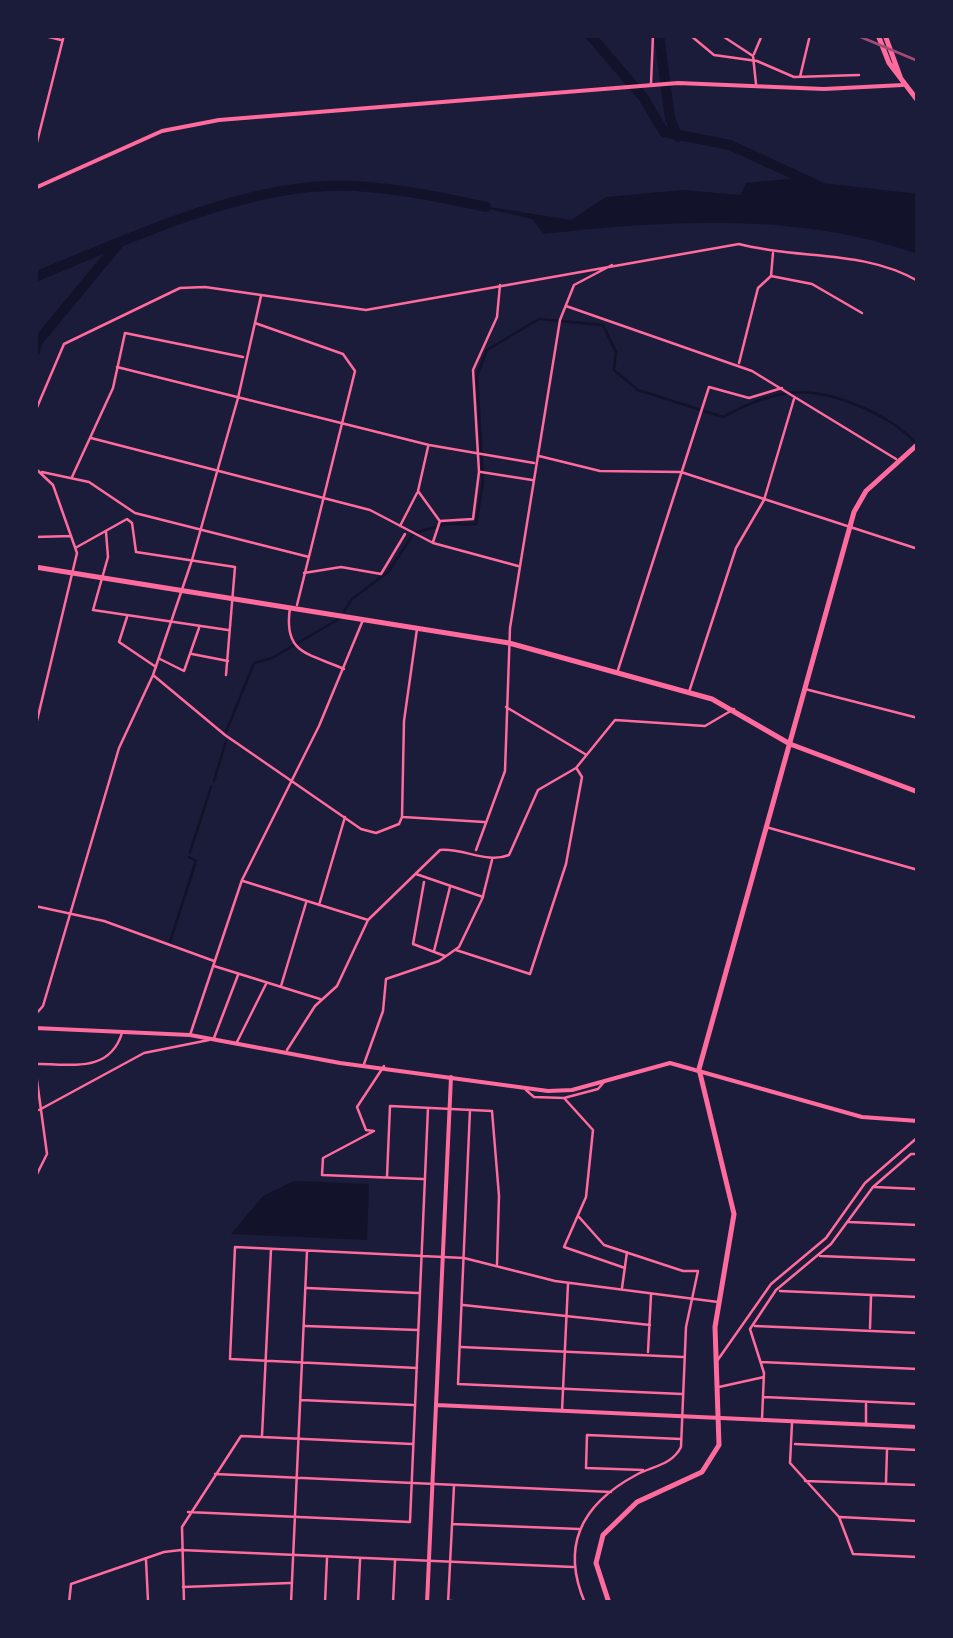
<!DOCTYPE html>
<html>
<head>
<meta charset="utf-8">
<style>
  body { margin:0 }
  #map { position:relative; width:953px; height:1638px; overflow:hidden; background:#1b1b3a; font-family:Rubik,sans-serif }
  canvas { display:block }
  .frame { position:absolute; inset:0; border:38px solid #1b1b3a; pointer-events:none }
</style>
</head>
<body>
<div id="map">
<canvas width="953" height="1638"></canvas>
<div class="frame"></div>
</div>
<script>
const c = document.querySelector('canvas').getContext('2d');
c.lineJoin = 'round';
function fillPath(path, color) {
  c.fillStyle = color;
  c.fill(path, 'evenodd');
}
function trace(path, color, width, dash) {
  c.strokeStyle = color;
  c.lineWidth = width;
  c.lineCap = dash ? 'butt' : 'round';
  c.setLineDash(dash || []);
  c.stroke(path);
}
fillPath(new Path2D(`
  M788 179 918 194V254C797 212 669 220 544 234L532 219 464 203 571 220 606 197 683 190 741 195 746 183Z
  M294 1181 369 1184 367 1240 231 1234 263 1196Z`), '#12122b');
trace(new Path2D(`
  M344 611 352 599 388 572 414 533 446 524H476L483 482 477 376 487 350 539 319 603 325 616 352 614 370 638 390 723 417C743 406 765 396 789 393 830 388 891 415 918 445
  M226 732 254 663 272 658 339 619
  M214 781 226 741
  M190 852 211 787
  M170 942 196 861 189 857`), '#12122b', 2.5);
trace(new Path2D(`
  M590 35 643 97 664 132 730 145 819 186
  M659 35 670 119 678 137
  M35 277C120 242 235 189 327 186 380 184 435 196 486 207
  M35 351 38 341 120 242`), '#12122b', 10);
trace(new Path2D(`
  M41 35 61 40
  M690 35 714 55 757 61 794 77 859 75
  M721 35 753 56 756 84
  M754 54 762 35
  M800 77 810 35
  M651 83 653 35
  M35 150 64 35
  M773 253 771 276 812 284 862 313
  M566 306 752 371 896 459
  M255 323 343 354 355 371 297 605
  M739 363 758 288 771 276
  M117 367 429 445 534 463
  M35 412 64 344 180 288 205 287 366 310 739 244C799 260 862 249 918 281
  M91 438 370 510 433 543 518 566
  M428 447 418 491 439 520
  M539 456 600 471 681 472 918 549
  M35 468 53 485 77 553 35 729
  M42 472 89 482 135 513 309 557
  M481 472 532 480
  M72 477 113 388 125 333 243 357
  M400 526 417 493
  M106 532 108 557 93 610 228 630
  M35 537 71 536
  M433 542 440 521 473 519 479 472 473 370 497 317 500 285
  M77 547 127 519 132 523 136 552 235 567 226 675
  M304 573 341 567 381 574 405 534
  M290 608C283 654 308 653 344 669
  M127 617 119 642 156 667
  M192 654 228 661
  M160 659 184 671 199 628
  M618 670 709 387 749 398 782 388
  M153 675 225 735 361 829 376 833 399 824 402 817 404 721 417 629
  M805 689 918 718
  M689 692 736 548 764 500 794 399
  M506 707 585 754
  M403 817 484 822
  M766 827 918 870
  M476 850 505 771 510 628 560 320 574 285 612 265
  M243 881 368 920
  M424 882 413 944 445 956
  M483 896 492 860
  M319 905 345 817
  M35 906 104 921 214 961
  M456 950 530 974 566 864 582 777 577 769
  M434 951 450 887
  M214 966 320 999
  M281 986 306 903
  M35 1015 43 1006 119 748 153 675 192 560 238 398 261 296
  M190 1035 242 880 319 726 363 620
  M214 1038 238 975
  M237 1042 266 984
  M287 1050 315 1006 337 986 368 920 440 850C464 848 487 864 509 855L538 790 576 768 615 720 705 726 734 709
  M36 1064C67 1063 109 1075 122 1033
  M364 1064 383 1011 386 979 439 961 459 947 483 897 416 874
  M35 1066 47 1154 35 1178
  M384 1066 357 1107 366 1130 374 1131 323 1158 322 1175 423 1179
  M604 1082 598 1089 564 1098 593 1130 586 1197 564 1247 625 1268
  M526 1090 534 1097 564 1098
  M39 1110 144 1053 209 1040
  M470 1110 458 1384 682 1394
  M387 1177 390 1106 492 1111 499 1196 497 1264
  M874 1187 918 1189
  M579 1217 604 1245 683 1271H698L686 1327 681 1447C672 1465 653 1466 636 1475 582 1504 560 1545 585 1603
  M849 1222 918 1225
  M820 1256 918 1260
  M307 1288 418 1293
  M622 1288 627 1252
  M780 1291 918 1297
  M463 1305 650 1325
  M305 1326 417 1330
  M755 1326 918 1333
  M870 1328 871 1296
  M461 1347 683 1357
  M648 1352 651 1295
  M717 1361 771 1284 826 1238 865 1183 918 1137
  M761 1362 918 1369
  M417 1368 230 1359 235 1247 464 1258 555 1281 718 1302
  M719 1387 764 1377
  M764 1397 918 1404
  M301 1400 413 1405
  M562 1411 568 1284
  M762 1419 764 1373 750 1329 776 1290 831 1244 873 1187 911 1154H918
  M792 1423 790 1463 839 1517 853 1554 918 1557
  M866 1425V1404
  M262 1436 271 1249
  M795 1444 918 1450
  M643 1470 586 1468 587 1435 681 1439
  M215 1474 611 1492
  M805 1481 918 1485
  M886 1482 887 1450
  M188 1512 410 1522 428 1108
  M840 1517 918 1521
  M452 1524 579 1529
  M917 1559 918 1591
  M183 1587 290 1583
  M450 1601 488 1603
  M69 1603 71 1584 164 1552 181 1550 573 1567
  M127 1603 148 1601 146 1560
  M184 1603 182 1527 241 1436 412 1444
  M291 1603 307 1251
  M325 1603 327 1558
  M358 1603 360 1560
  M393 1603 395 1561
  M448 1603 454 1486`), '#ff6b9d', 2.5);
trace(new Path2D(`
  M35 188 162 131 219 120 678 83 824 89 903 85
  M35 1028 190 1035 340 1063 548 1091 572 1090 670 1063 862 1117 918 1121
  M451 1077 436 1405 918 1427
  M427 1603 436 1405`), '#ff6b9d', 4);
trace(new Path2D(`
  M878 35 889 63 918 101
  M885 35 901 79
  M35 567 509 643 712 699 790 744 918 792
  M609 1603 596 1563 603 1535 637 1502 702 1472 719 1445 715 1327 734 1214 699 1069 854 512 866 491 918 444`), '#ff6b9d', 5);
trace(new Path2D(`
  M856 35 918 61`), '#a44b75', 2.5);
</script>
</body>
</html>
